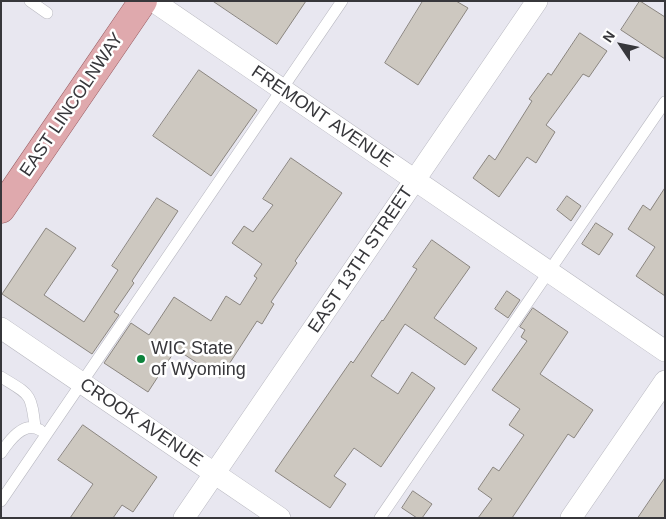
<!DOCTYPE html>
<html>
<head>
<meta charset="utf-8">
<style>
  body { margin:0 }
  #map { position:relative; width:666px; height:519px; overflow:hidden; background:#e8e7f0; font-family:Helvetica,sans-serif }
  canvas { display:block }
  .frame { position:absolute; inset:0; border:2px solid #37373b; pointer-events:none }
  .north { position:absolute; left:596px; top:20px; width:50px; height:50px; -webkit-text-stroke:4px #fff; paint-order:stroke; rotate:304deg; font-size:14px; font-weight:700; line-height:20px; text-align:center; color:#37373b }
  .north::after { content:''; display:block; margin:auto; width:18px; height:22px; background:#37373b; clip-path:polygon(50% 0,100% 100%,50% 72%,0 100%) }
</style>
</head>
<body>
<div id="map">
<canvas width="666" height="519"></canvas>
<div class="frame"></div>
<div class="north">N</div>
</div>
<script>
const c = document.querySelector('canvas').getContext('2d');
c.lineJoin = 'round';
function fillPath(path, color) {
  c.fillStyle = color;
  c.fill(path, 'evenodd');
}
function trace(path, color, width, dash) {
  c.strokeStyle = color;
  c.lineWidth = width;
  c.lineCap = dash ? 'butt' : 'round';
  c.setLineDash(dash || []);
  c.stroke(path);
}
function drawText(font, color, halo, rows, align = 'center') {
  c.font = font + ' Helvetica,sans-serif';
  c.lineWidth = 5;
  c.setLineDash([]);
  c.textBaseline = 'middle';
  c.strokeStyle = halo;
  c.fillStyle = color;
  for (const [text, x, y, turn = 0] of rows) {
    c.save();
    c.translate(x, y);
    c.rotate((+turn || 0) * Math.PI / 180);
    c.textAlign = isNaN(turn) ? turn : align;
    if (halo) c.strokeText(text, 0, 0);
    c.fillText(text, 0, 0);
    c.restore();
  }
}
const building = new Path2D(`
  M213 1H306L277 44Z
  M423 1H456L468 8 418 85 385 63Z
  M640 1 665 17V59L621 30Z
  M580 33 607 51 589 77 583 74 546 125 555 132 536 163 527 157 499 197 473 178 489 155 495 160 532 101 529 99 548 73 551 75Z
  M199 70 257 110 211 176 153 136Z
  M291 158 342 193 295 261 297 263 271 302 274 304 262 324 257 321 220 378 176 349 148 392 104 363 131 323 149 335 174 297 211 321 226 296 240 305 257 278 254 276 262 264 232 243 244 226 253 232 273 205 263 199Z
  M665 188V296L636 276 655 247 628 229 643 205 650 210Z
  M567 196 581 206 571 221 557 210Z
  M157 198 178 211 132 281 134 283 114 312 119 315 92 354 2 294 46 228 76 248 44 295 84 322 118 270 112 266Z
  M596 223 613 234 599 255 582 244Z
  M432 240 470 267 434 318 477 348 465 365 405 324 371 376 398 394 412 372 435 388 381 467 354 448 334 476 346 484 330 508 275 471 351 361 353 363 382 320 383 321 417 269 413 267Z
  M507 291 520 300 508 318 495 309Z
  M533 308 568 332 540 374 593 410 574 438 568 434 512 518H478L492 499 478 489 493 467 499 471 524 435 509 425 520 409 492 390 527 341 521 337 525 330 520 327Z
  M83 425 157 477 133 512 122 505 113 518H70L93 484 58 460Z
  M665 478V518H638Z
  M413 491 432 504 422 518H417L402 508Z`);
fillPath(building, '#cdc8c0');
trace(building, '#8a857f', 1);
const lane = new Path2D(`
  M30 1 47 13
  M1 377C30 395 31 392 35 427
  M1 453C9 441 24 420 40 430
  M1 501 342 1
  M380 518 665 102`);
const street = new Path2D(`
  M153 1 665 351
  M1 328 280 518
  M184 518 537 1
  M571 518 665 381`);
const primary = new Path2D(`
  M1 209 143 1`);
trace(lane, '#b9b9c1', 12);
trace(street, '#b9b9c1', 22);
trace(primary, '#975c62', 29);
trace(lane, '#fff', 11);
trace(street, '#fff', 21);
trace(primary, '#dfa9ad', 28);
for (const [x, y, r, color] of [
  [141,359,5,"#0d833c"]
]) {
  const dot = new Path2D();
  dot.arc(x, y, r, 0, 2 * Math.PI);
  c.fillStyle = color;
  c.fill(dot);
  trace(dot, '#fff', 2);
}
drawText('18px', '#37373b', '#fff', [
  ["EAST LINCOLNWAY",72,105,-56],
  ["FREMONT AVENUE",322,117,34],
  ["EAST 13TH STREET",361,260,-56],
  ["CROOK AVENUE",141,423,34]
]);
drawText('18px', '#37373b', '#fff', [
  ["WIC State",151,349],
  ["of Wyoming",151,370]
], 'left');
</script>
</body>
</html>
